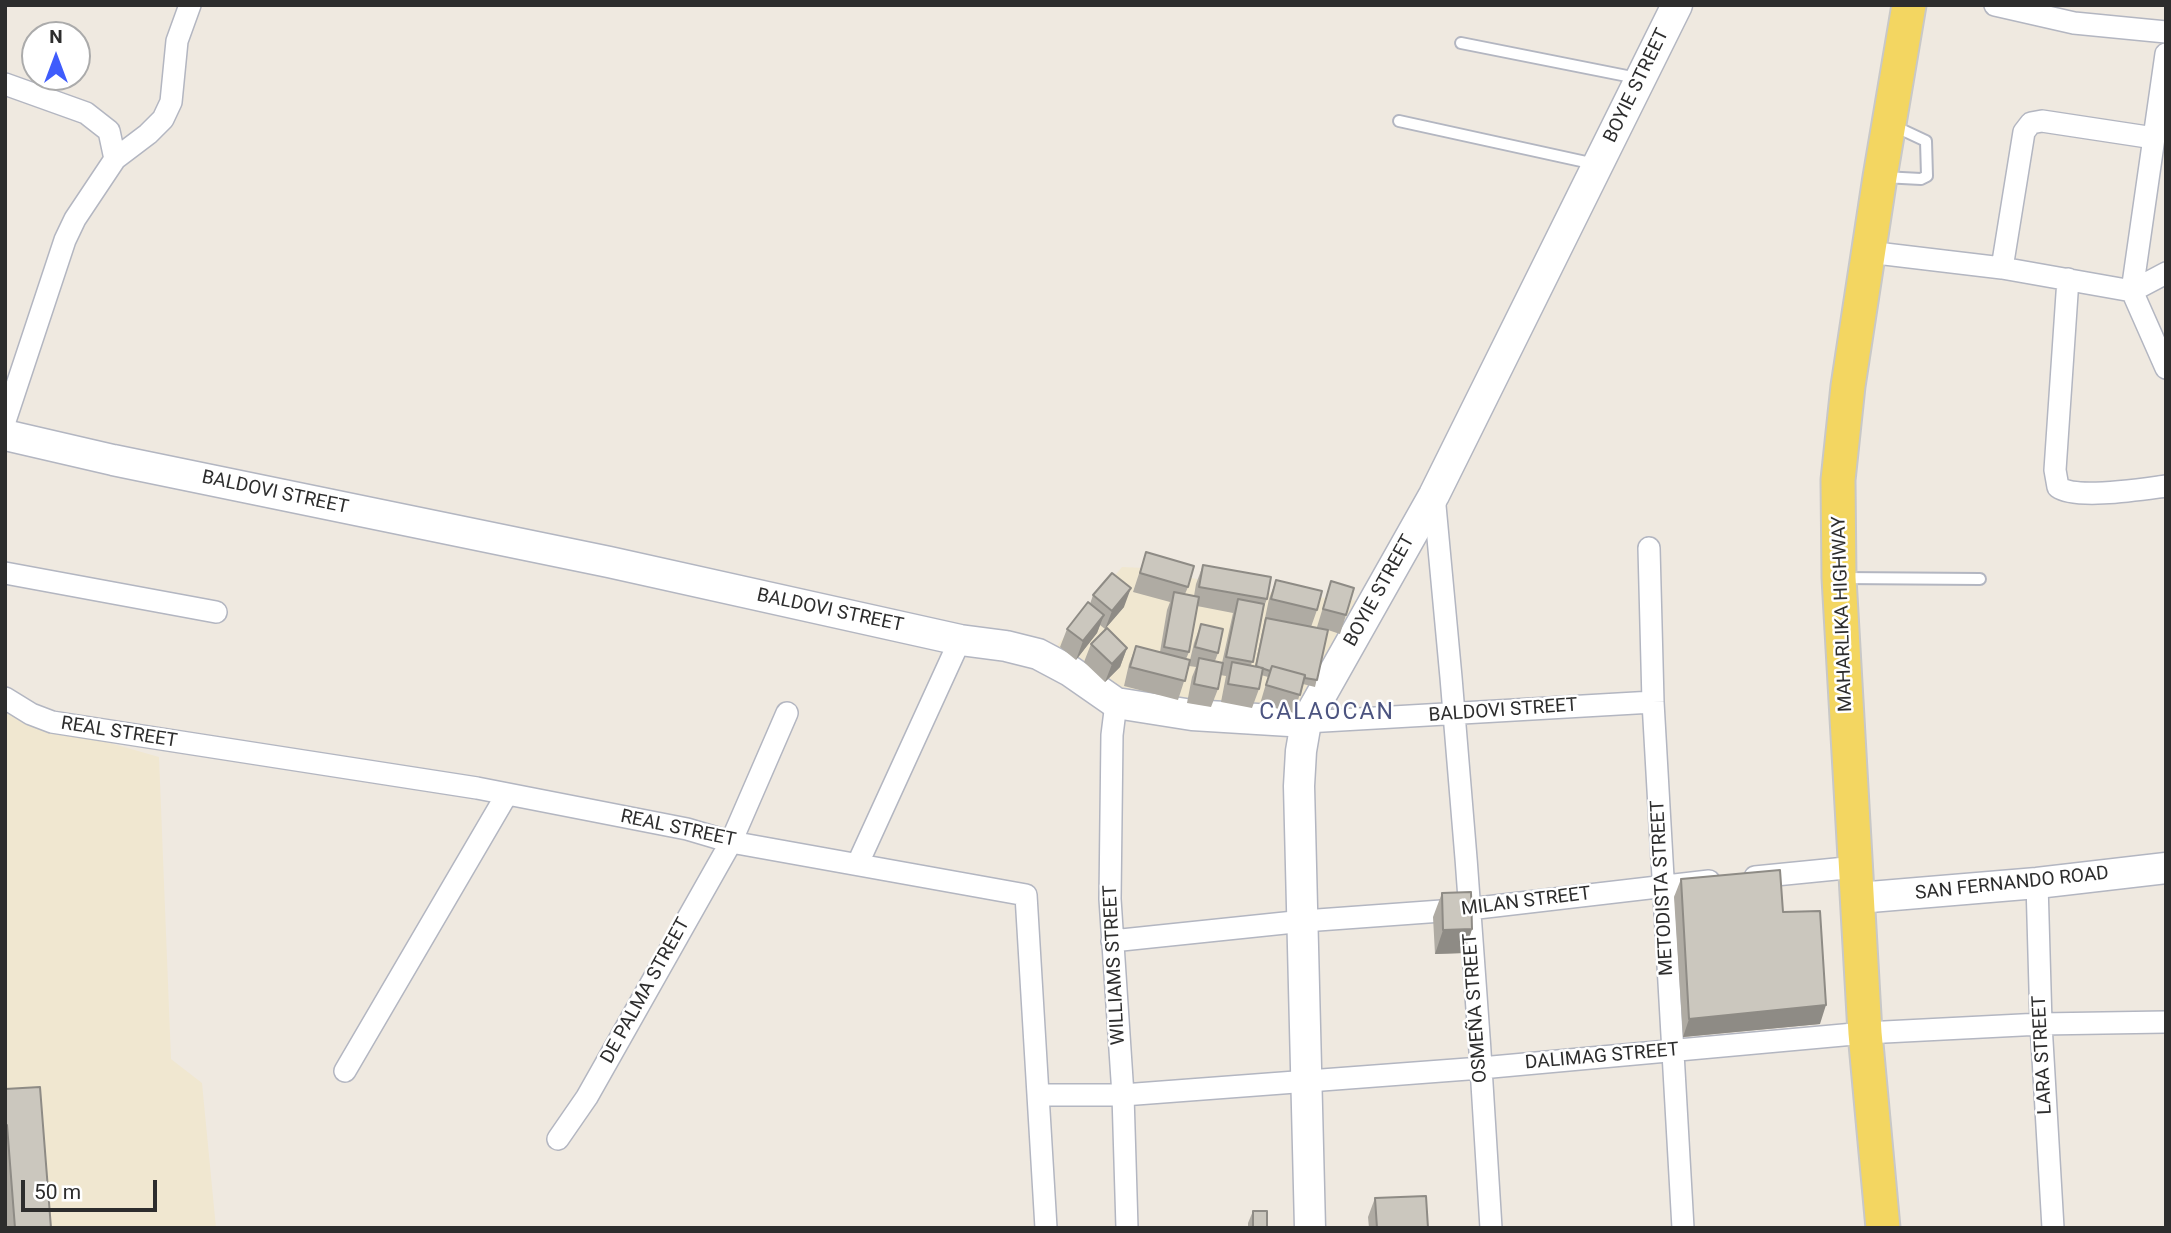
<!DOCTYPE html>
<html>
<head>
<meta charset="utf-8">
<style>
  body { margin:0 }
  #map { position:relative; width:2171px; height:1233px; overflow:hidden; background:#efe9e0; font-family:Roboto,sans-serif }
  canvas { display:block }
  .frame { position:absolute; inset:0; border:7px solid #2d2d2d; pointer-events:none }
  .north { position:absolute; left:21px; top:21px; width:70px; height:70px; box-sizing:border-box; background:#fff; border:2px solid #ababab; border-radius:50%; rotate:0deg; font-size:19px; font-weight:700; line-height:28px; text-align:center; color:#2d2d2d }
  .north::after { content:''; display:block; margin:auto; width:24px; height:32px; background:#3f5cfc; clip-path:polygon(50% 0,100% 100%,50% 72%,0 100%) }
  .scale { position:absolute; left:21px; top:1180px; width:136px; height:32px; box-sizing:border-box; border:4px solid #2d2d2d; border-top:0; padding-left:9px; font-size:21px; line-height:24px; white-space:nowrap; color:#2d2d2d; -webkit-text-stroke:5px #fff; paint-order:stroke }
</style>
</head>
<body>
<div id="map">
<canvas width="2171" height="1233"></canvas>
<div class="frame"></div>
<div class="north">N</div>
<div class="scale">50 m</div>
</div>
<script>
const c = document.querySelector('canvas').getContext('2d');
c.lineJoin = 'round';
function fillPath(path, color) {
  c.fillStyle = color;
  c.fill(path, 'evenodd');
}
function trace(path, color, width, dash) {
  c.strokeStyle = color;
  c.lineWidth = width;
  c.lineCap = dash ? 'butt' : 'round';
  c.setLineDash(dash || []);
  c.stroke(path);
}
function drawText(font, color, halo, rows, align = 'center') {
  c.font = font + ' Roboto,sans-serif';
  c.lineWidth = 5;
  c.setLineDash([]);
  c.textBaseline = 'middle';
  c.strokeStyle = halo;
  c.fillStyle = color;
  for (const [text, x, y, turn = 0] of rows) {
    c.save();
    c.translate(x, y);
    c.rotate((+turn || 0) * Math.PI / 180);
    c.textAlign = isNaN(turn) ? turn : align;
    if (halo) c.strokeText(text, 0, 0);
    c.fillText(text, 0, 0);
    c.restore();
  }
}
fillPath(new Path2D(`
  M1122 567 1144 568 1259 592 1361 601 1302 717 1119 697 1050 654Z
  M5 713 159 757 171 1059 202 1083 216 1228H5Z`), '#f0e7d0');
const lane = new Path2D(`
  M1461 43 1637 78
  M1399 121 1595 164
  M1883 177 1921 179 1927 176 1926 141 1894 126
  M1842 578 1980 579`);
const street = new Path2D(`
  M1995 5 2074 23 2166 32
  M2166 54 2132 291 2166 368
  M5 84 86 113 109 131 115 159
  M1868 252 2002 268 2132 291 2166 273
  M2002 268 2024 132 2031 123 2042 121 2154 138
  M2068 279 2055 470 2058 487C2076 500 2143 489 2166 486
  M5 421 65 240 75 219 115 159 148 134 163 119 171 102 177 41 190 5
  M1434 495C1458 739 1477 983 1491 1228
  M1649 548 1653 702 1683 1228
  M5 573 216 612
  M5 698 31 714 52 722 477 788 687 829 731 842 1026 895 1046 1228
  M1116 703 1112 735 1110 899 1123 1095 1127 1228
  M1306 722 1653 702
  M858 863 960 640
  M1755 877 1856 867
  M2037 883 2041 1024 2053 1228
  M1112 941 1304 921 1469 909 1709 881
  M345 1071 507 794
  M1038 1095H1123L1481 1068 1865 1033 2041 1024 2166 1022
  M558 1139 587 1097 731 842 787 713`);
const secondary = new Path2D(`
  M5 435 113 460 609 562 960 640 1006 646 1038 654 1070 671 1116 703 1192 715 1306 722
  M1858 898 2037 883 2166 868
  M1310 1228 1299 786 1301 751 1306 722 1434 495 1677 5`);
const primary = new Path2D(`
  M1883 1228 1865 1033 1839 578 1838 480 1848 386 1880 177 1909 5`);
trace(lane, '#b3b6c1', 14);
trace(street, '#b3b6c1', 24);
trace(secondary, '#b3b6c1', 33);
trace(primary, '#c8c8c8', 37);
trace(lane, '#fff', 10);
trace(street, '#fff', 21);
trace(secondary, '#fff', 30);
trace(primary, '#f3d661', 33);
fillPath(new Path2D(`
  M1146 552 1188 587 1185 594 1194 596 1196 584 1203 565 1267 599 1263 609 1251 666H1255L1269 599 1276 580 1317 610 1311 627 1327 630 1317 627 1331 581 1346 615 1340 634 1328 630 1315 687 1303 684 1294 713 1260 704 1268 677 1261 675 1259 689 1252 708 1221 702 1226 676 1220 675 1218 689 1211 707 1187 703 1192 677 1196 667 1189 666 1178 700 1124 686 1129 664 1136 646 1160 652 1167 610 1170 602 1133 592ZM1197 606 1233 613 1222 663 1215 661 1218 653 1201 624 1194 643 1190 660 1186 659 1189 652Z
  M1093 595 1124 607 1105 629 1100 625 1097 633 1076 660 1060 647 1067 629 1090 604Z
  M1091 644 1127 648 1120 667 1105 682 1084 662Z
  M1681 879 1783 912 1820 1024 1683 1037 1674 897Z
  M1442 893 1472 929 1464 953 1435 954 1433 917Z
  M5 1089 51 1228H5Z
  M1375 1198 1428 1228H1369L1368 1217Z
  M1253 1211 1267 1228H1248V1223Z`), '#afaba3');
fillPath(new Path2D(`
  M1131 588 1124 607 1105 629 1112 611Z
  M1104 615 1097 633 1076 660 1083 641Z
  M1127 648 1120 667 1105 682 1112 664Z
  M1472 929 1464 953 1435 954 1443 930Z
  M1826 1005 1820 1024 1683 1037 1689 1019Z`), '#8e8b85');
const building = new Path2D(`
  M1146 552 1194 566 1188 587 1140 573Z
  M1203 565 1271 577 1267 599 1199 587Z
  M1112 573 1131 588 1112 611 1093 595Z
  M1276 580 1322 591 1317 610 1271 599Z
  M1331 581 1354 588 1346 615 1323 609Z
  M1174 592 1199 597 1189 652 1164 647Z
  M1238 599 1264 604 1253 662 1226 657Z
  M1088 602 1104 615 1083 641 1067 629Z
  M1266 618 1328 630 1317 680 1305 678V675L1272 666 1270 671 1256 666Z
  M1201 624 1223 629 1218 653 1195 647Z
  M1107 628 1127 648 1112 664 1091 644Z
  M1136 646 1190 660 1185 681 1130 667Z
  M1199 658 1223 663 1218 689 1194 684Z
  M1232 662 1263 668 1259 689 1228 684Z
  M1272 666 1305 675 1300 695 1266 685Z
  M1780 870 1783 912 1820 911 1826 1005 1689 1019 1681 879Z
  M1471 892 1472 929 1443 930 1442 893Z
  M40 1087 51 1228H15L7 1125H5V1089Z
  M1426 1196 1428 1228H1377L1375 1198Z
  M1253 1211H1267V1228H1253Z`);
fillPath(building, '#cbc7be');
trace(building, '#8e8b85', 2);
drawText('19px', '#2d2d2d', '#fff', [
  ["BOYIE STREET",1637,86,-64],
  ["BALDOVI STREET",275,493,12],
  ["BOYIE STREET",1380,591,-61],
  ["BALDOVI STREET",830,611,12],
  ["MAHARLIKA HIGHWAY",1843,614,-92],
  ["BALDOVI STREET",1503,711,-4],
  ["REAL STREET",119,733,9],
  ["REAL STREET",678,829,12],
  ["SAN FERNANDO ROAD",2012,884,-6],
  ["METODISTA STREET",1663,888,-93],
  ["MILAN STREET",1526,902,-7],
  ["WILLIAMS STREET",1115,965,-93],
  ["DE PALMA STREET",646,991,-61],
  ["OSMEÑA STREET",1476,1008,-94],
  ["LARA STREET",2043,1055,-93],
  ["DALIMAG STREET",1602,1057,-5]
]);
c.letterSpacing = '2px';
drawText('23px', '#4c5480', '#fff', [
  ["CALAOCAN",1327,713]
]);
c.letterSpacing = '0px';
</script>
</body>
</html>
